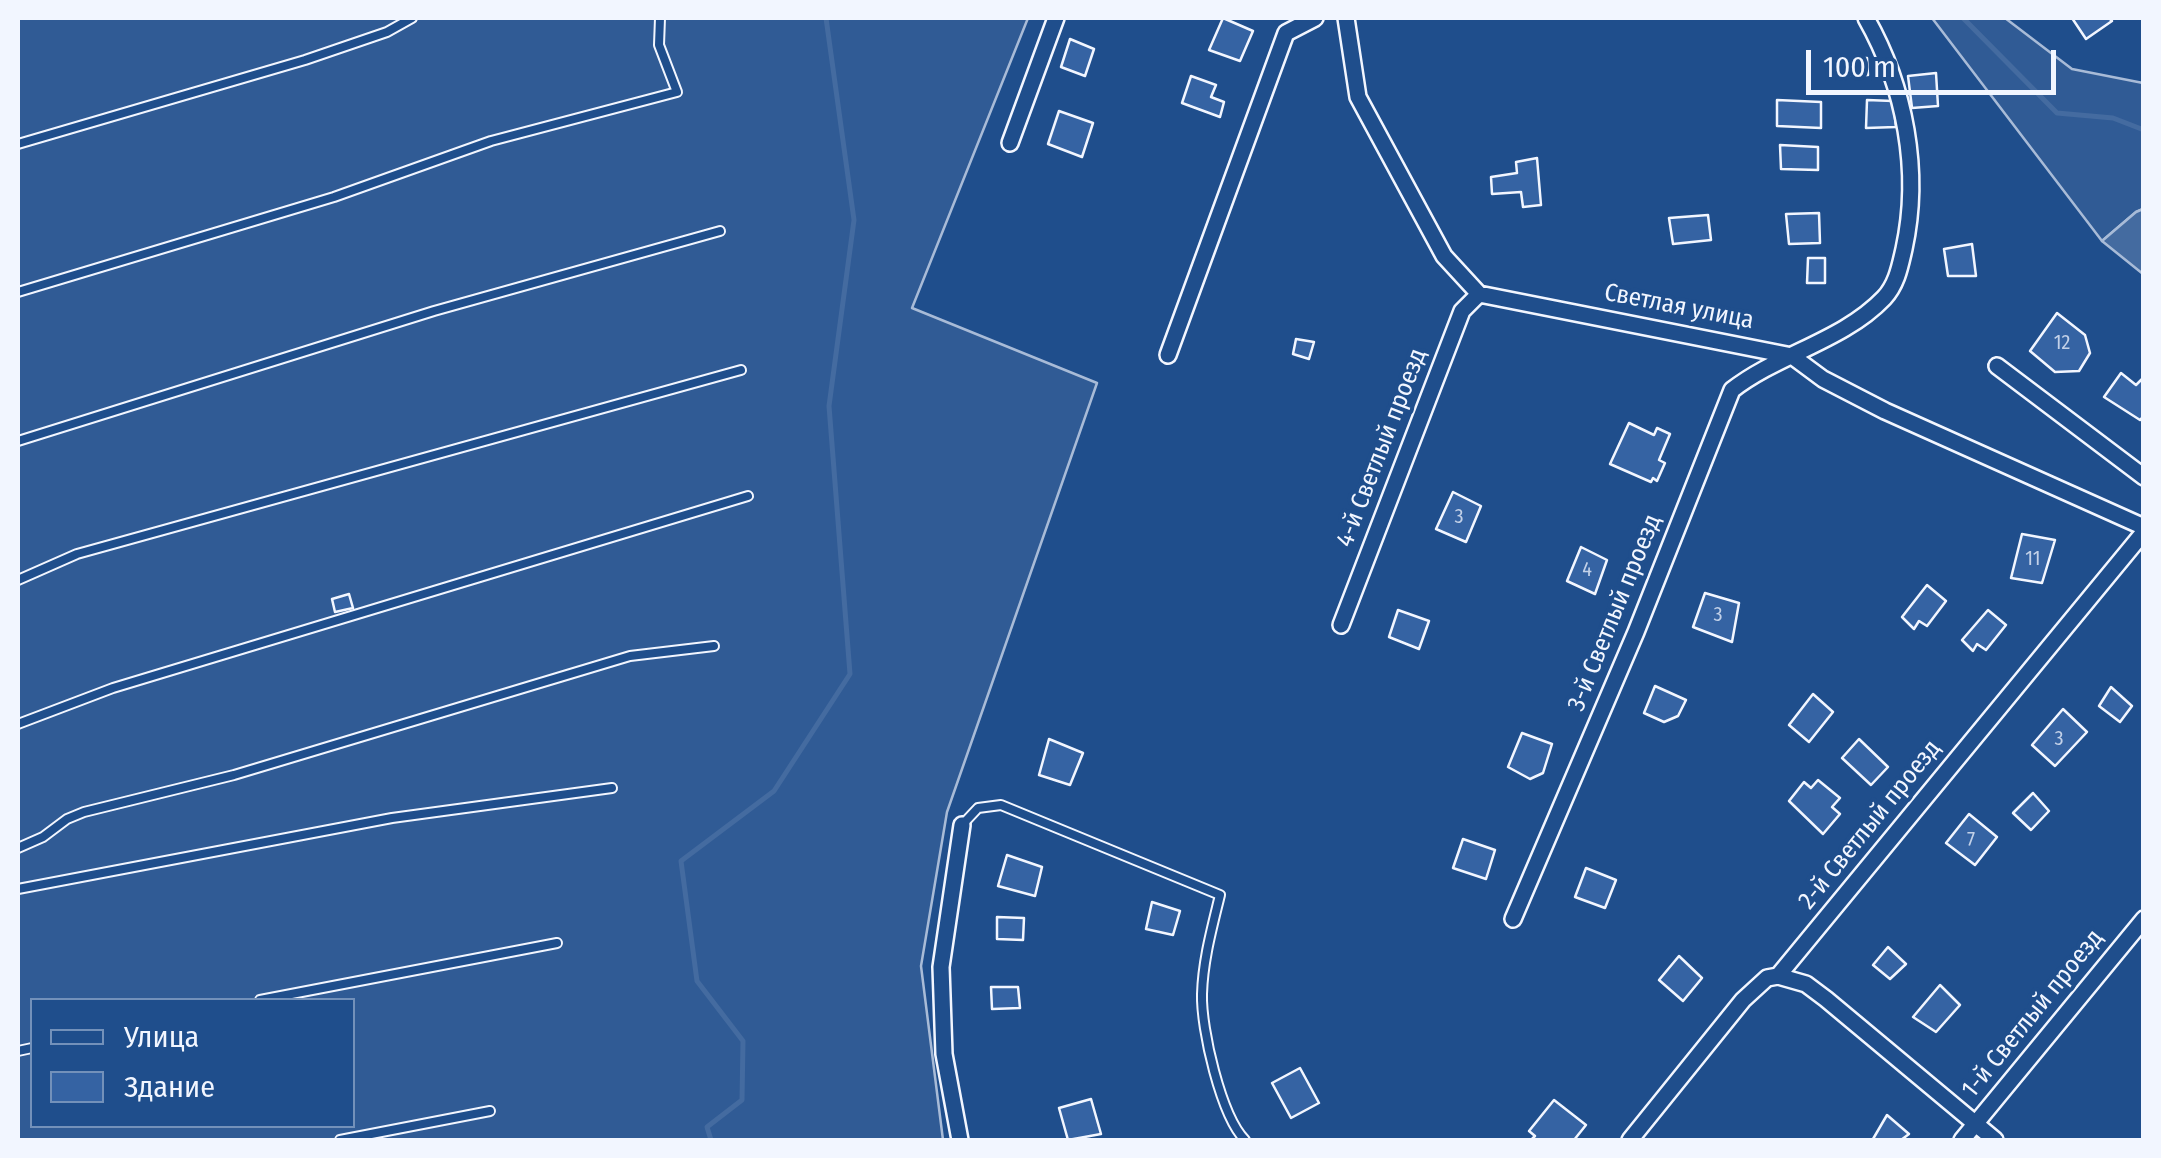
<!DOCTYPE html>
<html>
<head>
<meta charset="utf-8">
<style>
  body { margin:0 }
  #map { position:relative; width:2161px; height:1158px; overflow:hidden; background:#1f4e8c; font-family:"Fira Sans Condensed",sans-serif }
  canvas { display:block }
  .frame { position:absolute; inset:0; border:20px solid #f2f6ff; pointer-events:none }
  .legend { position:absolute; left:30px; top:998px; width:325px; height:130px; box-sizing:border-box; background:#1f4e8c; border:2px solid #7391ba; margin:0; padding:12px 18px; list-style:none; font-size:30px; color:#f2f6ff }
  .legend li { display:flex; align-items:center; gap:20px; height:50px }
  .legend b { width:50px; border:2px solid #7391ba }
  .scale { position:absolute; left:1806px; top:50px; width:250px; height:45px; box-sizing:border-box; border:5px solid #f2f6ff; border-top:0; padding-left:12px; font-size:30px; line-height:35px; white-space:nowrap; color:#f2f6ff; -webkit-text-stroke:8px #1f4e8c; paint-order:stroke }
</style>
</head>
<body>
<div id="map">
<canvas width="2161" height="1158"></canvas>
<div class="frame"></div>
<ul class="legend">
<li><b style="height:12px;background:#1f4e8c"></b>Улица</li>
<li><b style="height:28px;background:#3563a3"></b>Здание</li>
</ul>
<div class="scale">100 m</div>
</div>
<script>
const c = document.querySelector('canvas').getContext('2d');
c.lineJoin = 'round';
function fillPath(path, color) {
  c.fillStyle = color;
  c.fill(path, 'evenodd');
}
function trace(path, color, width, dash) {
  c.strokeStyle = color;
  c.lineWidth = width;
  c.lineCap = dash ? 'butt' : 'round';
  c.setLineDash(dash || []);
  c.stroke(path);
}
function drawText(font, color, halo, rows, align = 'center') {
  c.font = font + ' "Fira Sans Condensed",sans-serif';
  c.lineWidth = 8;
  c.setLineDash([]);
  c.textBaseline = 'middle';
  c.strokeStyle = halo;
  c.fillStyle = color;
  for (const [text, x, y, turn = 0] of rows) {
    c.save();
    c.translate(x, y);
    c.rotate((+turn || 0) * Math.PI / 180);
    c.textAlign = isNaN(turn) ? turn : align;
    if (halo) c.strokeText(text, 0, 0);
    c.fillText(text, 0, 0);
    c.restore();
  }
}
const built = new Path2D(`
  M18 18H1028L912 308 1097 383 947 812 921 966 943 1140H18ZM32 1000H352V1126H32Z
  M1932 18H2005L2072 69 2143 83V209L2136 212 2102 241Z`);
fillPath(built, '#305b95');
trace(built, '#a8bbd7', 2.5);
const water = new Path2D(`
  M2143 209H2144L2143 274 2102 241 2136 212Z`);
fillPath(water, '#446ba0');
trace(water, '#a8bbd7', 2.5);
trace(new Path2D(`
  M1963 18 2057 113 2113 118 2144 130
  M711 1140 707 1127 742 1100 743 1041 697 981 681 861 774 791 850 674 829 406 854 220 826 18`), '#446ba0', 5);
const building = new Path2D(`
  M1223 18 1253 31 1240 61 1209 50Z
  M2072 18H2109L2112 21 2086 39Z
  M1070 39 1094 49 1085 76 1061 67Z
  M1867 58 1868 75 1845 76 1844 59Z
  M1936 73 1938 106 1912 108 1908 76Z
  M1191 76 1216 85 1211 97 1224 102 1220 117 1182 103Z
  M1777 100 1821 102V128L1777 126Z
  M1867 100 1893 101 1896 127 1866 128Z
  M1059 111 1093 123 1082 157 1048 144Z
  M1780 145 1818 147V170L1781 169Z
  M1537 158 1541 205 1523 207 1521 192 1492 194 1491 177 1517 173 1516 162Z
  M1819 213 1820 243 1789 244 1786 214Z
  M1708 215 1711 240 1673 244 1669 218Z
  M1972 244 1976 276H1948L1944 249Z
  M1808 258H1825V283H1807Z
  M2057 313 2085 335 2090 353 2079 371 2055 372 2030 351Z
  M1296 339 1314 342 1309 359 1293 354Z
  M2121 373 2136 385 2144 377V416L2140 420 2104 397Z
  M1629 423 1654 435 1657 428 1670 434 1659 460 1665 463 1657 481 1653 478 1651 482 1610 464Z
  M1453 492 1481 506 1466 542 1436 529Z
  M2022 534 2055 540 2042 583 2011 578Z
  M1581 547 1607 560 1595 594 1567 581Z
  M1927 585 1946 601 1927 626 1919 621 1914 629 1902 617Z
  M1705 593 1739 603 1732 642 1693 627Z
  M349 594 353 608 335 612 332 599Z
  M1398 610 1429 621 1419 649 1389 637Z
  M1988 610 2006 625 1986 650 1977 644 1973 651 1962 640Z
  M1655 686 1686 700 1678 716 1664 722 1644 713Z
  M2111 687 2132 706 2120 722 2099 706Z
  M1813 694 1833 712 1809 742 1789 725Z
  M2063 709 2087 732 2055 766 2032 745Z
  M1522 733 1552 744 1543 773 1530 779 1508 767Z
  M1049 739 1083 753 1070 785 1039 775Z
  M1859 739 1888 767 1871 785 1842 758Z
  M1818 780 1840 798 1832 807 1840 814 1823 834 1789 801 1804 782 1811 788Z
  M2033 793 2049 811 2031 830 2013 813Z
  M1969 814 1997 837 1975 865 1946 843Z
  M1463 839 1495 850 1486 879 1453 868Z
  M1007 855 1042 867 1035 896 998 886Z
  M1586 868 1616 880 1605 908 1575 897Z
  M1152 902 1180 911 1173 935 1146 929Z
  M997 917 1024 918 1023 940 997 939Z
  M1888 947 1906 964 1890 979 1873 965Z
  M1679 956 1702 978 1683 1001 1659 980Z
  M1940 985 1960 1005 1936 1032 1913 1017Z
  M991 987H1018L1020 1008 992 1009Z
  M1300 1068 1319 1103 1291 1118 1272 1083Z
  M1091 1099 1101 1134 1068 1140 1059 1108Z
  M1554 1100 1586 1125 1574 1140H1531L1535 1136 1529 1131Z
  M1887 1115 1909 1134 1901 1140 1873 1139Z`);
fillPath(building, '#3563a3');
trace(building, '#f2f6ff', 2.5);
const lane = new Path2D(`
  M18 144 305 60 387 32 412 18
  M18 292 334 197 491 141 677 92 659 45 660 18
  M18 441 434 311 720 231
  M18 580 77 554 741 370
  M18 724 113 688 748 496
  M962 825 978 808 1001 805 1220 895C1212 928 1203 960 1202 994 1201 1029 1221 1116 1245 1140
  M18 848 43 837 67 819 84 812 234 775 630 656 714 646
  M18 889 392 818 612 788
  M260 1000 557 943
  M18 1051 32 1048
  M340 1140 490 1111`);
const street = new Path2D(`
  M1346 18 1358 97 1444 256 1479 294 1792 356 1823 379 1885 411 2144 527
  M1010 143 1056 18
  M1168 355 1286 33 1315 18
  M1997 366 2144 477
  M1341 625 1462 311 1479 294
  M1513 919 1636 632 1732 390C1778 354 1843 341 1884 298 1897 284 1900 266 1904 249 1921 171 1905 87 1866 18
  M1778 976 1806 984 1826 999 1995 1140
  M960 1140 944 1054 941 967 962 825
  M1630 1140 1743 1000 1767 978 1778 976 2144 532
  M1962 1140 2144 919`);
trace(lane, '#f2f6ff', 12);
trace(street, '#f2f6ff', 20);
trace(lane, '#1f4e8c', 8);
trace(street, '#1f4e8c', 15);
drawText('20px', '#c3d1e8', null, [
  ["12",2062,343],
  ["3",1459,517],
  ["11",2033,559],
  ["4",1587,570],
  ["3",1718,615],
  ["3",2059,739],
  ["7",1971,840]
]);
drawText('25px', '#f2f6ff', '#1f4e8c', [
  ["Светлая улица",1679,307,11],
  ["4-й Светлый проезд",1382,448,-69],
  ["3-й Светлый проезд",1615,613,-68],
  ["2-й Светлый проезд",1870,825,-51],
  ["1-й Светлый проезд",2033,1014,-51]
]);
</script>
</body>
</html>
